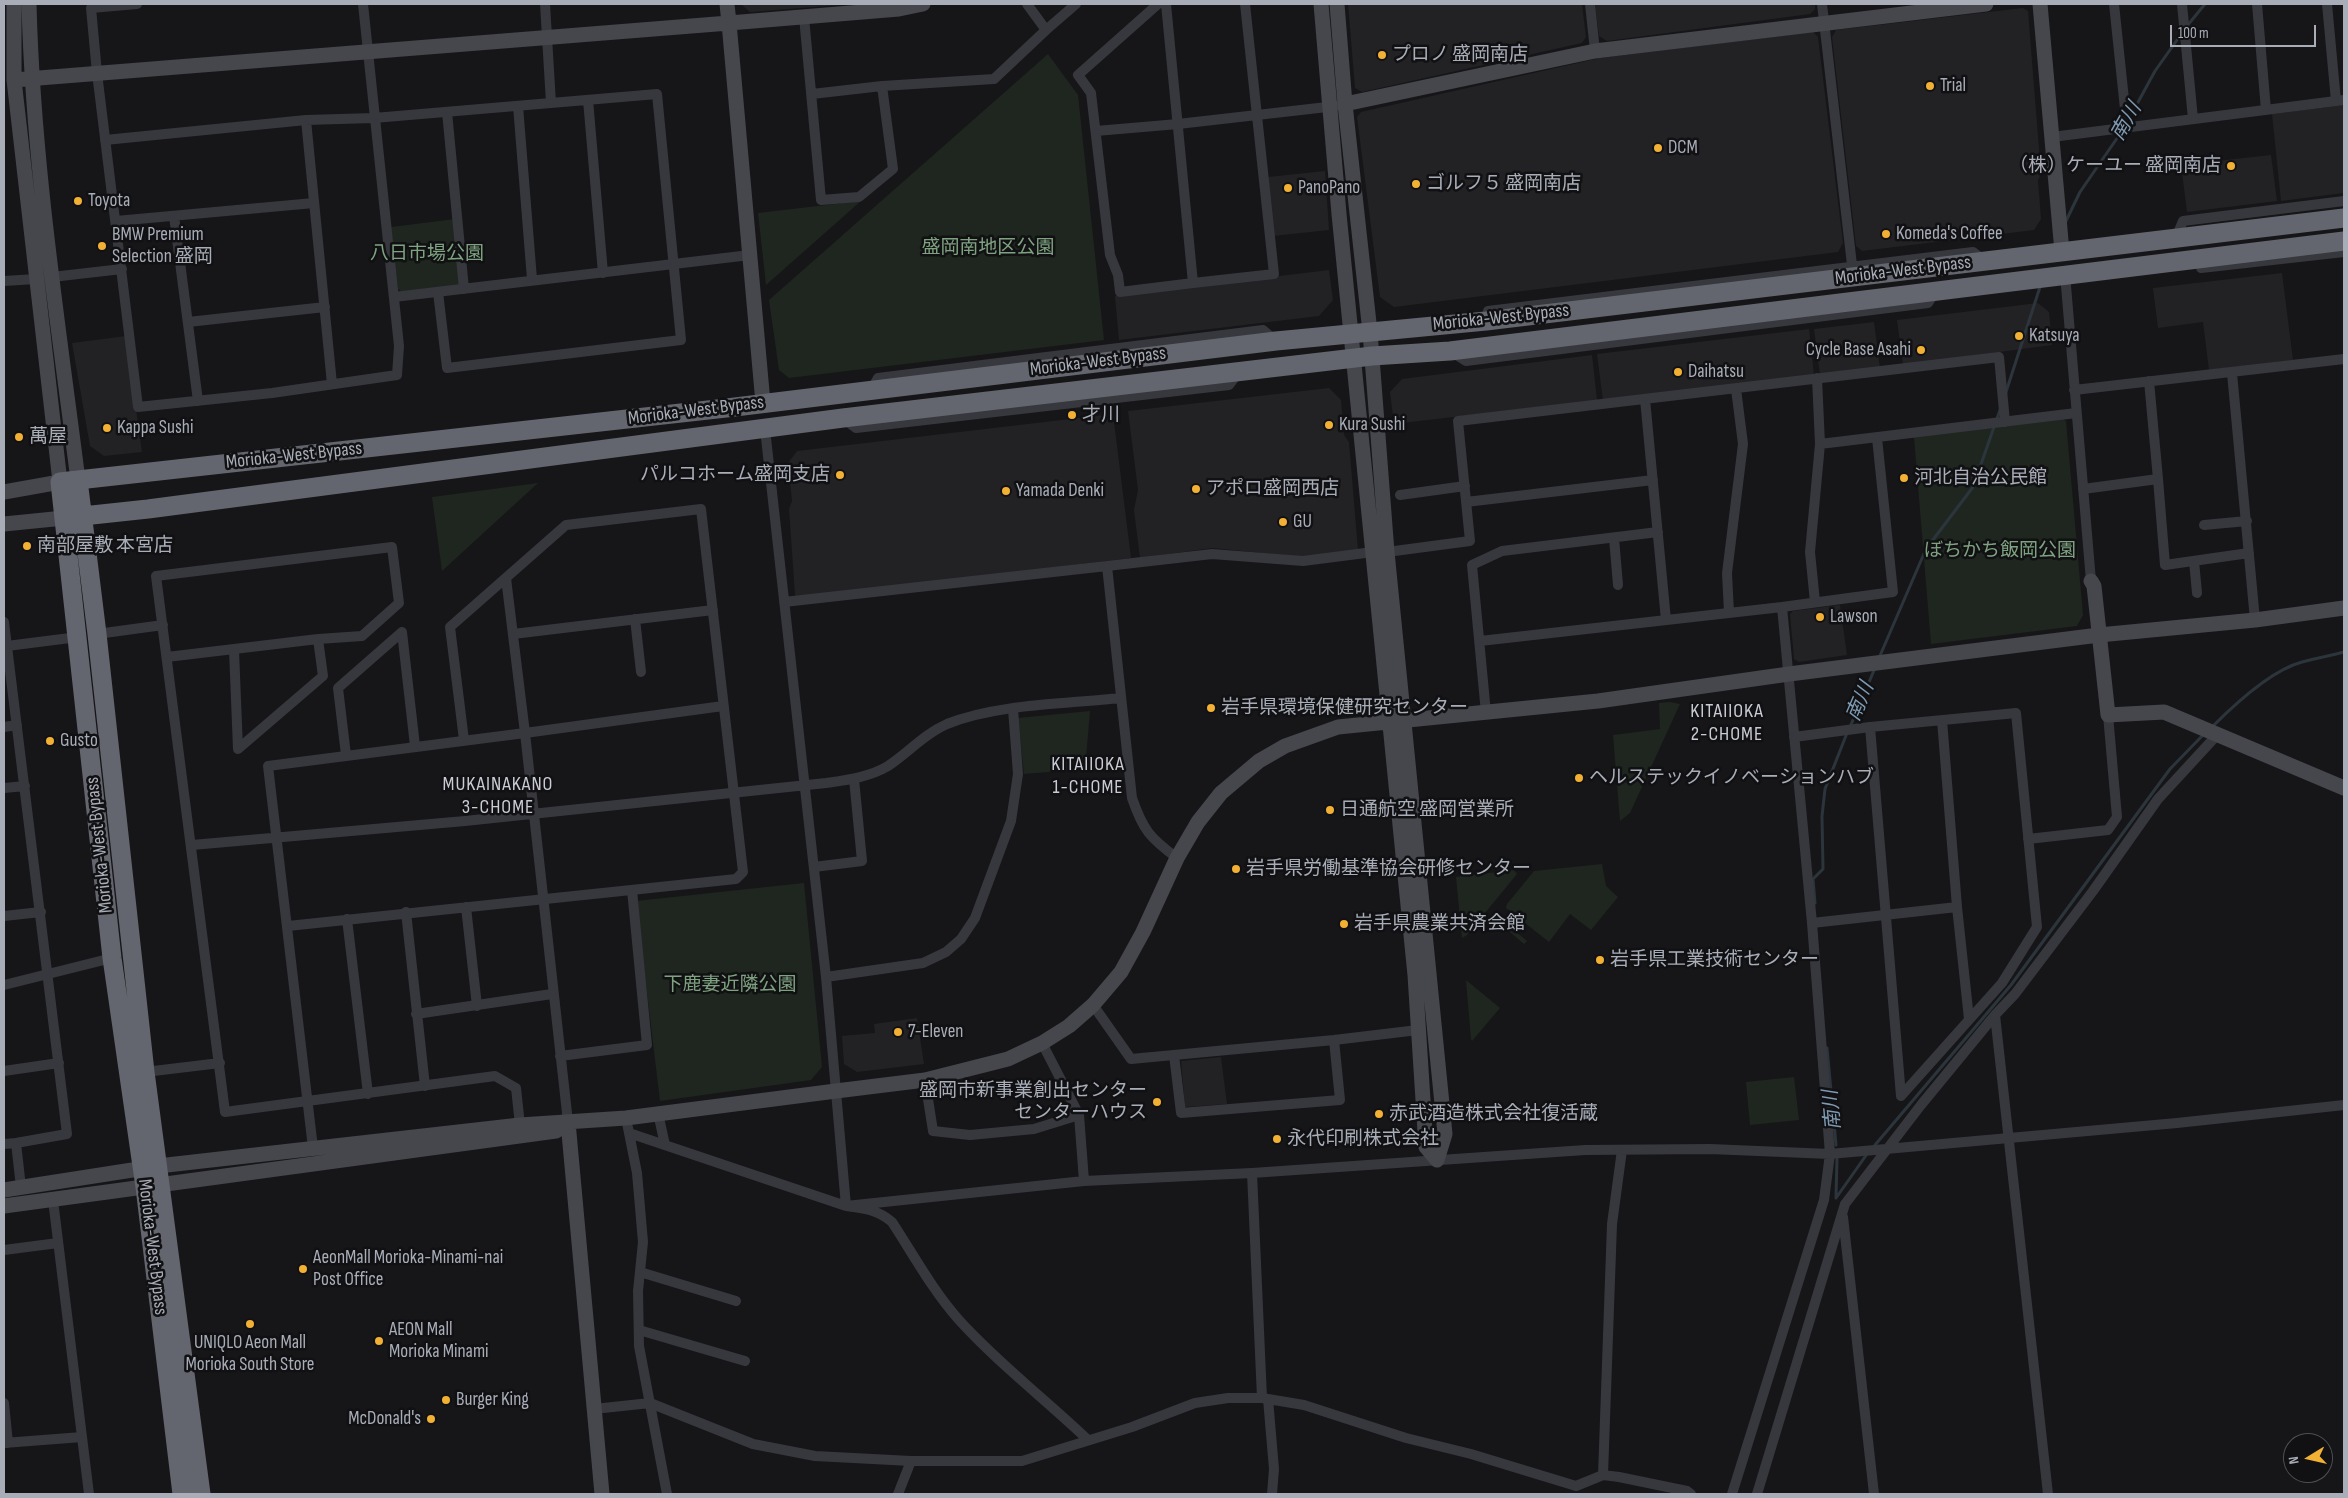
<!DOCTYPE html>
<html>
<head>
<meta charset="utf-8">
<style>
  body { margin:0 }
  #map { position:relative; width:2348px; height:1498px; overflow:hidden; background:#161618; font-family:"Sofia Sans Condensed",sans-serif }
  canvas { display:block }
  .frame { position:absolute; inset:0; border:5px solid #a8adb8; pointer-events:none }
  .north { position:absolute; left:2283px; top:1433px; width:50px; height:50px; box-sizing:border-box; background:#111113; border:1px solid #4d4f55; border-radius:50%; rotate:261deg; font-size:14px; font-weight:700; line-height:20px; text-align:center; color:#a8adb8 }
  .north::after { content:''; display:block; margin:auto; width:18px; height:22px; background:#f2b134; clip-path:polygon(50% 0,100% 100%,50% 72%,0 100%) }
  .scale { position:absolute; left:2170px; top:25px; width:146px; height:22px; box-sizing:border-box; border:2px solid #a8adb8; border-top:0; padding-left:6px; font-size:15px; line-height:18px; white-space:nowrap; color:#a8adb8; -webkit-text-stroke:4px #111113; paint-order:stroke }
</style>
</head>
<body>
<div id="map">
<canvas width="2348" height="1498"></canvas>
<div class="frame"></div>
<div class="north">N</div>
<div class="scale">100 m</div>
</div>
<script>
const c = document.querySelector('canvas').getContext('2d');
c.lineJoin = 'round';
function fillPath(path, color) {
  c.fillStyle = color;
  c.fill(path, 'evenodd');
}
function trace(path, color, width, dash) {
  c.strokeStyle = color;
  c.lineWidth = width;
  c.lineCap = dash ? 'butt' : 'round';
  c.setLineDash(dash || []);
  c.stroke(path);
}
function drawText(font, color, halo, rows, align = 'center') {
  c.font = font + ' "Sofia Sans Condensed","Noto Sans JP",sans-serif';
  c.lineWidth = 5;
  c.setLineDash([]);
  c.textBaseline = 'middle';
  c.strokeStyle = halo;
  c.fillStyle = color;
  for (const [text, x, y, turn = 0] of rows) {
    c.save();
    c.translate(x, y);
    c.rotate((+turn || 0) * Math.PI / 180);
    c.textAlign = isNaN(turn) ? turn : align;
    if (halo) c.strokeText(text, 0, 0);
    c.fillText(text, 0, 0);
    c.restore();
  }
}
fillPath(new Path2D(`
  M741 4H852L750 12Z
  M1348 4H1582L1586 37 1582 43 1362 92 1355 88Z
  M1595 4H1815V9L1810 14 1607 41 1599 36Z
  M2023 8 2028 11 2041 174 2038 180 2041 219 2034 230 1862 251 1856 246 1832 37 1836 30Z
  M1813 32 1818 37 1843 243 1838 252 1394 307 1380 297 1357 117 1361 112 1600 58Z
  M2344 105V193L2281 201 2272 114Z
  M2271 155 2277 201 2187 212 2181 165Z
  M1325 171 1329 230 1273 236 1268 177Z
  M1329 270 1333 300 1319 316 1119 340 1115 296Z
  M2282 273 2293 360 2209 370 2203 322 2158 328 2153 288Z
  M2038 303 2049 312 2052 345 1903 365 1897 320Z
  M1874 322 1880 368 1820 375 1814 329Z
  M1809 329 1814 375 1603 401 1597 354Z
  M126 336 142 452 104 456 90 446 72 343Z
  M1592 355 1597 400 1394 424 1390 392 1402 379Z
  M1329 388 1341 400 1344 435 1349 442 1358 550 1304 557 1212 548 1140 558 1134 510 1138 490 1128 411Z
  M1113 414 1131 558 798 598 795 595 789 509 792 501 788 463 797 451Z
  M1840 605 1847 655 1799 662 1794 659 1790 614 1793 611Z
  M917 1018 924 1064 857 1072 844 1064 842 1036 875 1033 874 1024Z
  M1221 1057 1227 1104 1185 1107 1181 1061Z`), '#222225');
fillPath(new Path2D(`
  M1048 54 1078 95 1104 340 789 378 779 370 769 300Z
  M861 201 766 285 758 213Z
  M455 219 460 285 403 293 398 289 391 227Z
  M2063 419 2066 421 2083 615 2077 626 1931 644 1914 437Z
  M538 483 442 571 432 497Z
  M1670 702 1680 704 1630 813 1620 821 1613 735 1660 729 1659 703Z
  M1090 711 1085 769 1024 774 1018 718Z
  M1602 864 1606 886 1618 897 1591 930 1570 914 1549 942 1506 908 1507 904 1534 871Z
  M1514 870 1517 874 1467 935 1462 938 1456 877Z
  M804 883 822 1067 811 1080 660 1101 636 901Z
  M1496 915 1527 941 1524 944 1498 922 1492 927 1488 924Z
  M1466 980 1500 1008 1472 1041 1471 1039Z
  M1794 1077 1799 1120 1750 1125 1746 1082Z`), '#1e261f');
trace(new Path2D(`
  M2187 26 2205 4
  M2130 117 2155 71 2182 33
  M2065 223 2080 192 2122 131
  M2006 392 2040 287
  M1879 658 1926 549 1973 487 2000 410
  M2213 726C2235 704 2272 670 2302 662 2316 658 2330 656 2344 652
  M1850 727 1875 668
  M1815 903 1813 879 1823 869 1822 816 1825 789 1847 733
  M1827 1048 1836 1145
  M1875 1145 2011 985 2170 769 2203 735
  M1836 1197 1837 1159
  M1836 1198 1867 1154`), '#2c353c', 3);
trace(new Path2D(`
  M137 4 91 8 97 73 138 407 272 393 397 375 399 346 363 4
  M545 4 551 103
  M1158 4 1078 75 1091 93 1110 255 1118 275 1120 292 1193 283
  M1166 4 1193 283 1274 274 1245 4
  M1590 4 1595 51
  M1822 4 1852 265
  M2114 4 2127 128
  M2182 4 2193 119
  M2257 4 2266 110
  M2327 4 2336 101
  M804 17 821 200 859 197 893 169 882 86 812 94
  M1046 30 1076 4
  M882 86 994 79 1046 30 1027 4
  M588 100 603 273
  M518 106 532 279
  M447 112 464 289
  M306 120 332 384
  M1096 131 1178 124 1336 106
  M2052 137 2344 100
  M105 140 306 120 374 118 657 94 681 340 447 368 438 292
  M174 216 198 401
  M116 221 314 203
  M2176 238 2183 221 2344 201
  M2201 268 2344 252
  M2065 274 2091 581
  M52 277 122 269
  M4 281 36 279
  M394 297 750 255
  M1486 321 1488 311 1973 252 1985 261
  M188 322 325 307
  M1452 352 1466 361 1928 303 1936 291
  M2232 373 2255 620
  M872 389 878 378 1263 330 1276 341
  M2074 390 2344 359
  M1645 399 1666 620
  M844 419 856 428 1229 385 1238 373
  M765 429 826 977
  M1820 444 2076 413
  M2158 479 2165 565 2249 553
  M2083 489 2158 479 2149 381
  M1400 495 1465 486
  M1466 502 1653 480
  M2204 525 2247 521
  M1614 538 1618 585
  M1387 552 1470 541 1458 421 1999 357 2005 422
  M2194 561 2197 593
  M1107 566 1212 554 1303 561 1373 552
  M506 578 525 733 723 706
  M784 602 1107 566 1132 798C1143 830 1150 838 1177 858
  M1815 602 1810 552 1820 444 1817 378
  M1729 613 1727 573 1743 444 1736 389
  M635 619 641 672
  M4 622 67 1134 16 1143 21 1187
  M97 634 163 625
  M513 634 713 610
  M1480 641 1782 607 1893 592 1877 438
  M7 646 78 637
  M234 650 238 749 323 676 318 639
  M167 657 318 639 362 636 399 603 392 547 156 576 225 1112 495 1076 516 1088 520 1125
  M1486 713 1472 565 1502 551 1658 532
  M4 727 17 725
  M1870 727 1901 1096
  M1794 737 1870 727 2016 713 2037 927 2002 983 1901 1096
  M346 755 338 688 402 632 415 746
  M4 788 25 786
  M2028 839 2108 830 2117 817 2108 715
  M192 845 465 821 826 783C846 780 870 777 888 766 908 753 924 734 947 724 996 704 1066 704 1120 698
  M814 867 862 861 854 779
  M466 907 477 1006
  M1957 907 1969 1019
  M406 912 425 1086
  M4 916 41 912
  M347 919 368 1094
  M1812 923 1957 907 1942 720
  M288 926 736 879 743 872 701 509 566 525 450 627 464 740
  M4 985 112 958
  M1093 1005 1131 1059 1334 1040 1418 1030
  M416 1014 552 994
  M1995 1015 2048 1494
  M1042 1043 1079 1115 1084 1181
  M1174 1055 1181 1113 1340 1100 1334 1040
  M560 1056 647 1045 632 890
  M4 1071 59 1063
  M145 1072 220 1063
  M925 1080 933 1131 970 1135 1034 1129 1079 1115
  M658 1113 665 1145
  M626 1118 637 1173 643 1242 638 1291 639 1346 667 1494
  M629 1133 846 1206C864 1208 878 1210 892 1222 913 1254 933 1291 959 1320 998 1363 1045 1399 1087 1439
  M4 1144 16 1143
  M313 1148 268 766 525 733C539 862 553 992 568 1122
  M1252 1173 1262 1398
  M53 1200 89 1494
  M846 1206 1084 1181 1252 1173 1585 1150 1710 1149 1830 1154 2177 1123 2344 1105
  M846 1206 826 977 923 963 946 952 961 939 975 918 1011 821 1018 774 1013 709
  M1843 1217 1874 1494
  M4 1250 58 1243
  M640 1272 736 1301
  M639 1330 745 1361
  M1268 1399 1274 1469 1272 1494
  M4 1403 8 1443
  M594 1409 650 1403 753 1444 815 1456 911 1461H1022L1132 1427 1195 1403 1228 1398H1262L1304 1405 1406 1438 1471 1454 1576 1486 1603 1475 1619 1477 1687 1491 1691 1494
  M4 1443 82 1437
  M1603 1475 1612 1224 1622 1150
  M898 1494 911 1461
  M1732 1494 1824 1200 1830 1154 1812 923 1782 607
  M1757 1494 1845 1204 1921 1105 1995 1015 2015 994 2093 891 2158 799 2217 735`), '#37383d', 10);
trace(new Path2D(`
  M29 4C33 163 58 322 78 480
  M727 4 729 23 899 9 923 4
  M1321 4 1339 214 1415 975 1426 1147 1437 1160
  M1337 4 1345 104 1370 332 1387 552 1445 1134 1437 1160
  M2040 4 2062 252
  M14 80 729 23 763 403
  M1345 104 1595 51 1986 4
  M4 492 60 482 14 80V4
  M4 524 64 518
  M2091 581 2094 586 2108 715 2164 712 2344 788
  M568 1122 602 1494
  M4 1190 158 1166 520 1125 626 1118 836 1091 925 1080 1008 1059 1042 1043 1069 1026 1093 1005 1121 972 1143 932 1177 858 1198 822 1221 793 1259 761 1285 746 1338 727 1598 701 1789 674 2099 635 2255 620 2344 608
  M4 1206 556 1131 568 1122`), '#45474d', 15);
trace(new Path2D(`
  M78 480 97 634 145 1072 201 1494
  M64 518 148 509 843 418 1372 356 1450 351 2344 241
  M182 1494 145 1187 112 958 60 482 735 407 1276 341 1486 321 2344 218`), '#63666e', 19);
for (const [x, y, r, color] of [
  [1382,55,5,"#f2b134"],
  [1930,86,5,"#f2b134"],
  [1658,148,5,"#f2b134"],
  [2231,166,5,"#f2b134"],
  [1416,184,5,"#f2b134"],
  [1288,188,5,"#f2b134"],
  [78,201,5,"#f2b134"],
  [1886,234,5,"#f2b134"],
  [102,246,5,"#f2b134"],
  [2019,336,5,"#f2b134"],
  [1921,350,5,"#f2b134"],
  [1678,372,5,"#f2b134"],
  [1072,415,5,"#f2b134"],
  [1329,425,5,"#f2b134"],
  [107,428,5,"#f2b134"],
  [19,437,5,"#f2b134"],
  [840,475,5,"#f2b134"],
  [1904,478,5,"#f2b134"],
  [1196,489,5,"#f2b134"],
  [1006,491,5,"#f2b134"],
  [1283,522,5,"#f2b134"],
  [27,546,5,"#f2b134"],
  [1820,617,5,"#f2b134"],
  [1211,708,5,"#f2b134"],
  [50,741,5,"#f2b134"],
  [1579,778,5,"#f2b134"],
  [1330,810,5,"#f2b134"],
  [1236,869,5,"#f2b134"],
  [1344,924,5,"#f2b134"],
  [1600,960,5,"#f2b134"],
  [898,1032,5,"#f2b134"],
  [1157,1102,5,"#f2b134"],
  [1379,1114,5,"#f2b134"],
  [1277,1139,5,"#f2b134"],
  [303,1269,5,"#f2b134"],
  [250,1324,5,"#f2b134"],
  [379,1341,5,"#f2b134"],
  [446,1400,5,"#f2b134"],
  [431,1419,5,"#f2b134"]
]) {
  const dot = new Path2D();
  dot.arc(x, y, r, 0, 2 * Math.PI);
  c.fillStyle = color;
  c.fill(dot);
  trace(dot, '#111113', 2);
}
drawText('19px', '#a8adb8', '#111113', [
  ["プロノ 盛岡南店",1392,55],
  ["Trial",1940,86],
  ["DCM",1668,148],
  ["（株）ケーユー 盛岡南店",2221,166,"right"],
  ["ゴルフ５ 盛岡南店",1426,184],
  ["PanoPano",1298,188],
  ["Toyota",88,201],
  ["Komeda's Coffee",1896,234],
  ["BMW Premium",112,235],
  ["Selection 盛岡",112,257],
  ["Katsuya",2029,336],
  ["Cycle Base Asahi",1911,350,"right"],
  ["Daihatsu",1688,372],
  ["才川",1082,415],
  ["Kura Sushi",1339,425],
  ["Kappa Sushi",117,428],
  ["萬屋",29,437],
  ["パルコホーム盛岡支店",830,475,"right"],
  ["河北自治公民館",1914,478],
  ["アポロ盛岡西店",1206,489],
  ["Yamada Denki",1016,491],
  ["GU",1293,522],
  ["南部屋敷 本宮店",37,546],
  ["Lawson",1830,617],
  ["岩手県環境保健研究センター",1221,708],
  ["Gusto",60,741],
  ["ヘルステックイノベーションハブ",1589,778],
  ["日通航空 盛岡営業所",1340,810],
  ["岩手県労働基準協会研修センター",1246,869],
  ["岩手県農業共済会館",1354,924],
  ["岩手県工業技術センター",1610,960],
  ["7-Eleven",908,1032],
  ["盛岡市新事業創出センター",1147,1091,"right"],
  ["センターハウス",1147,1113,"right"],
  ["赤武酒造株式会社復活蔵",1389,1114],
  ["永代印刷株式会社",1287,1139],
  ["AeonMall Morioka-Minami-nai",313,1258],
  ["Post Office",313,1280],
  ["AEON Mall",389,1330],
  ["Morioka Minami",389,1352],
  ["UNIQLO Aeon Mall",250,1343,"center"],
  ["Morioka South Store",250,1365,"center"],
  ["Burger King",456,1400],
  ["McDonald's",421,1419,"right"]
], 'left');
drawText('19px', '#7fa381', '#111113', [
  ["盛岡南地区公園",988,248],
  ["八日市場公園",427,254],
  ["ぼちかち飯岡公園",2000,551],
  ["下鹿妻近隣公園",730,985]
]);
drawText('19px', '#a8adb8', '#111113', [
  ["Morioka-West Bypass",1903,271,-7],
  ["Morioka-West Bypass",1501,318,-6],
  ["Morioka-West Bypass",1098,362,-7],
  ["Morioka-West Bypass",696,411,-7],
  ["Morioka-West Bypass",294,456,-6],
  ["Morioka-West Bypass",100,845,-96],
  ["Morioka-West Bypass",152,1247,83]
]);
drawText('italic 20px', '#7f9bb3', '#111113', [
  ["南川",2127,122,-60],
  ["南川",1861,702,-67],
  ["南川",1833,1110,-95]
]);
c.letterSpacing = '1px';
drawText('20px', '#c9ccd4', '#111113', [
  ["KITAIIOKA",1727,712],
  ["2-CHOME",1727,735],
  ["KITAIIOKA",1088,765],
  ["1-CHOME",1088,788],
  ["MUKAINAKANO",498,785],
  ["3-CHOME",498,808]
]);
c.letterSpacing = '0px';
</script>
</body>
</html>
